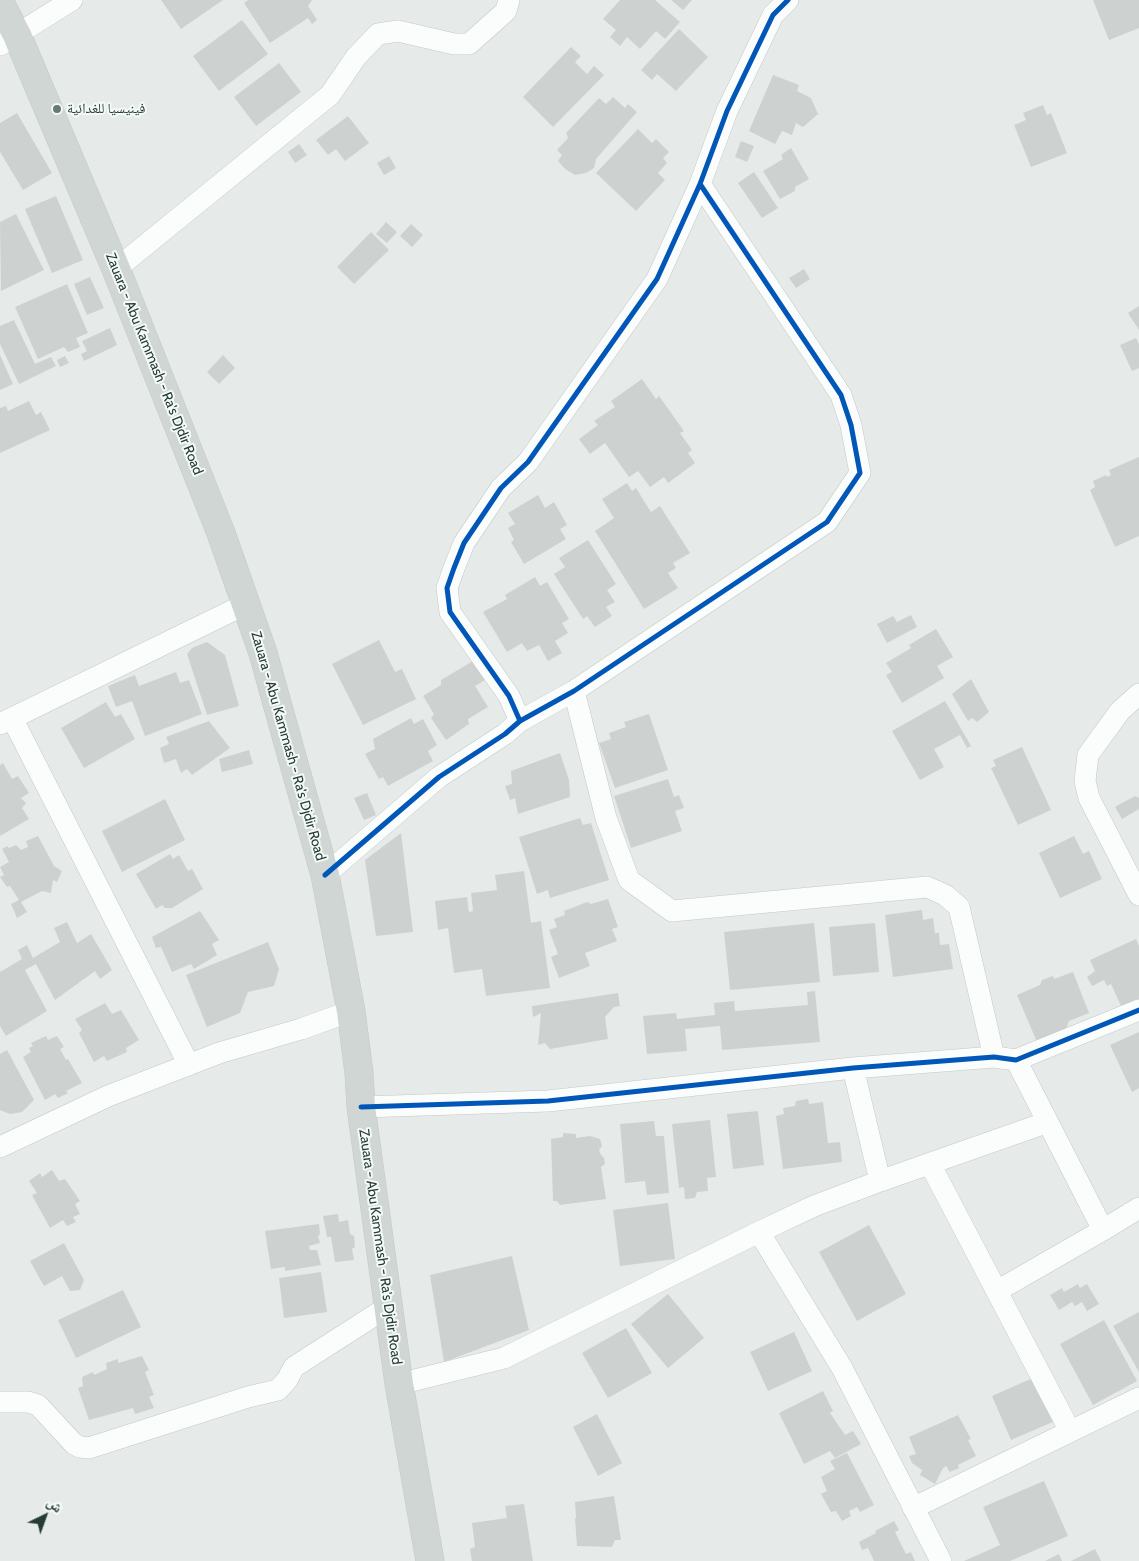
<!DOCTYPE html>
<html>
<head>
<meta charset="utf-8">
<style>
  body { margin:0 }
  #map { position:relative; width:1139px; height:1561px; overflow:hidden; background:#e6ebe9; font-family:Cabin,"Noto Naskh Arabic",sans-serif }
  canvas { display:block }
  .north { position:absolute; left:20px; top:1491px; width:50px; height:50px; -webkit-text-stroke:4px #f5f9f7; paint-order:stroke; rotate:42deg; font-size:14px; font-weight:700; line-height:20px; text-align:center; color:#253d36 }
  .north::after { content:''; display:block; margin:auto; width:18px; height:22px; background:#253d36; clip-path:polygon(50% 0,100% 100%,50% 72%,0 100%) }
</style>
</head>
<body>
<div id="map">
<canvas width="1139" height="1561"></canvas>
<div class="north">ش</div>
</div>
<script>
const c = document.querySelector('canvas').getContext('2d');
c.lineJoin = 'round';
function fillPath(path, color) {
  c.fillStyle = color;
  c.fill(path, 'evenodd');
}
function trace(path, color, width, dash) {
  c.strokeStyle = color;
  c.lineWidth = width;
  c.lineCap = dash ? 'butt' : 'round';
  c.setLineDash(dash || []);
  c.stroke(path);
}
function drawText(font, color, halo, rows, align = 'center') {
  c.font = font + ' Cabin,"Noto Naskh Arabic",sans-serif';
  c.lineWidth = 4;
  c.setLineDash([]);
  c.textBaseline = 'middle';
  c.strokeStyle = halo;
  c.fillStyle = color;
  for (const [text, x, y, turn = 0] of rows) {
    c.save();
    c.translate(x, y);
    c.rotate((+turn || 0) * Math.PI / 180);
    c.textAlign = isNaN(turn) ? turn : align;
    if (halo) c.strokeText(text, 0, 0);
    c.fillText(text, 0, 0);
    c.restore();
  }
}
fillPath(new Path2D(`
  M161 0H223L181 29Z
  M248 0H312L308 6 317 20 312 24 308 18 270 43 244 3Z
  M620 0H655L680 22 665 39 656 31 640 49 627 37 620 46 610 37 616 30 603 19Z
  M671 0H692L683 10Z
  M1093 0H1139V28L1109 40Z
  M242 20 268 54 219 91 193 56Z
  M679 29 708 57 676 91 657 74 652 80 641 70Z
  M571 47 581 56 575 62 587 74 594 66 604 75 553 127 523 97Z
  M279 63 301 92 256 126 234 97Z
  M773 75 799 85 797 91 811 98 818 114 803 127 796 123 792 135 782 131 775 144 749 131Z
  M613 97 625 108 628 104 637 112 596 159 594 168 586 173 575 175 565 169 558 161 562 155 557 150 568 138 566 133 599 98 606 104Z
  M1043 105 1047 115 1051 113 1067 153 1031 167 1014 125 1026 120 1023 113Z
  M17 113 52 173 23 190 0 152V123Z
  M348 116 369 143 345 161 336 149 328 155 316 140Z
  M638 129 652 143 656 139 669 152 663 158 667 163 658 173 665 180 636 211 596 173Z
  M741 141 754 146 747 162 735 157Z
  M299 144 307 155 295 163 288 152Z
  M791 148 809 179 795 187V191L780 199 763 171 783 159 781 155Z
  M389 156 396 168 384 175 377 163Z
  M754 172 778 208 762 218 738 183Z
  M56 196 83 260 52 273 25 209Z
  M16 214 44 270 1 291 0 222Z
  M386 222 397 232 387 243 376 234Z
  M411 224 423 235 412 247 400 236Z
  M371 232 389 250 354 284 337 267Z
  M804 269 810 279 796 288 789 278Z
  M90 277 104 308 87 315 74 284Z
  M67 284 88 333 76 338 80 347 68 352 64 347 38 359 15 307Z
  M1139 306V330L1128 313Z
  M14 320 35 364 51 357 56 366 19 384 0 344V326Z
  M110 328 117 345 84 361 81 354 87 351 82 341Z
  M1136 338 1139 344V368L1132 371 1120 345Z
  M0 355 13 384 0 390Z
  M223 355 235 368 219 384 207 372Z
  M65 356 69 363 60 367 57 360Z
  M642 379 656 399 659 396 684 431 680 433 692 450 688 453 695 463 668 483 664 477 650 487 638 471 629 477 605 443 590 454 579 439 598 425 594 421 615 407 611 401Z
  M29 401 36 415 41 412 50 430 0 453V408L6 406 8 411Z
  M1139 457V536L1115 547 1090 490 1095 487 1093 481 1106 475 1107 477 1111 475 1109 470Z
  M627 483 632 491 636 488 651 512 660 506 690 553 673 563 676 568 668 573 678 588 644 609 595 531 614 518 602 499Z
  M538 495 545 508 554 502 567 525 560 529 566 539 524 564 511 542 514 540 508 528 515 524 508 513Z
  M588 540 616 584 607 590 615 602 606 607 612 616 595 627 587 616 583 619 554 574 565 567 559 558Z
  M535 577 540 586 547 582 569 619 562 623 568 633 555 641 562 653 548 661 539 645 527 651 522 643 507 652 483 612 507 599 505 595Z
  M911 615 917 627 887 643 877 624 893 616 897 622Z
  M936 629 953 657 937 666 944 678 902 703 886 675 892 672 886 663 911 648 909 645Z
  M379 640 395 672 402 669 416 699 363 725 332 664Z
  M207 642 225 655 239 706 207 715 187 654 192 648Z
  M473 661 485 680 475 686 488 707 468 719 469 724 446 740 431 718 434 714 423 696 441 685V680Z
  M176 672 180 683 189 680 202 714 145 736 132 701 116 707 108 686 135 675 139 686Z
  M971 679 989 712 977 722 972 718 968 721 952 694Z
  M945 701 971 746 967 748 960 735 934 749 944 767 920 780 892 731Z
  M106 702 115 717 121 714 135 739 84 768 61 728Z
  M649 714 668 770 615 788 599 743 611 739 609 733 626 727 624 722Z
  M411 718 414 724 423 719 437 745 428 751 433 761 388 786 383 777 379 779 365 754 375 749 373 739Z
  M209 721 230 748 192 775 187 769 181 773 176 759 164 763 160 748 169 744 166 737Z
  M1022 747 1051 810 1018 825 991 768 996 766 993 760Z
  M249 750 253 764 222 772 219 759Z
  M560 753 569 780 570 797 518 814 515 798 510 800 505 786 512 784 511 771Z
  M3 763 12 779 18 776 29 793 21 798 26 803 22 808 29 819 0 836V765Z
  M668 779 674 797 679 795 684 808 675 811 682 831 631 848 614 796Z
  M367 793 376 815 364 820 354 798Z
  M1135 796 1139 798V809L1122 819 1115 807Z
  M165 799 185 840 122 872 102 831Z
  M580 818 583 825 591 823 609 880 550 898 548 890 537 894 519 837Z
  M401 833 413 932 376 936 365 860Z
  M38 836 54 866 62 871 57 882 53 880 51 893 42 891 21 902 27 912 17 918 11 904 19 900 10 886 7 887 0 877 4 875 0 867 9 862 2 849 7 846 9 848 16 845 21 850 28 847 26 841Z
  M1074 836 1083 854 1089 851 1102 879 1060 898 1039 853Z
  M170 854 173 859 179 855 188 871 192 869 203 889 172 908H165L162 905 156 909 136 874Z
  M524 871 531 923 541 921 550 988 486 996 482 969 454 973 448 928 438 930 435 901 467 897 469 912 473 911 471 893 497 890 495 875Z
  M608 899 618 927 612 929 617 941 585 953 590 966 559 978 551 957 558 954 549 930 557 927 554 919 565 915 564 911 587 902 591 904Z
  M922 910 923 920 933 918 935 933H939L940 945 949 944 953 969 893 977 885 915Z
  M200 911 219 940 212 944 217 955 194 969 191 964 172 972 161 947 156 948 152 937Z
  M67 922 77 943 91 934 112 970 100 979 95 971 55 1000 36 964 25 970 47 1011 6 1036 0 1026V972L22 959 18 950 27 945 33 958 60 942 54 928Z
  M814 923 820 982 730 990 724 932Z
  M875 923 879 972 833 976 829 927Z
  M1136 939 1139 946V1002L1123 1010 1111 984 1107 986 1104 980 1092 986 1087 977 1095 971 1090 960Z
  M268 942 279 969 274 986 248 992 240 1013 207 1027 186 975Z
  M1073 972 1089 1013 1069 1021 1066 1029 1037 1042 1017 995 1040 985 1042 980 1053 976 1054 979Z
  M815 991 820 1042 722 1050 720 1026 685 1029 687 1051 647 1054 643 1016 676 1013 677 1019 715 1015 714 1003 734 1001 735 1011 808 1005 807 992Z
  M618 993 620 1006 614 1007 605 1017 608 1039 550 1049 545 1043 538 1045 541 1013 533 1017 532 1006Z
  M105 1003 112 1014 121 1010 139 1040 126 1048 127 1052 107 1061 104 1056 94 1062 79 1033 82 1030 75 1019Z
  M1139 1032V1088L1132 1092 1110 1045Z
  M46 1036 48 1040 57 1036 64 1047 60 1049 66 1060 68 1059 82 1083 66 1091 68 1093 58 1098 55 1094 45 1100 23 1057 31 1052 29 1048 33 1046 31 1043Z
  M7 1050 34 1100 22 1112 10 1114 0 1110V1054Z
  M808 1099 809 1104 823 1102 828 1143 840 1142 842 1162 783 1169 776 1116 784 1114 783 1108 795 1106 796 1101Z
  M758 1111 764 1165 733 1169 727 1114Z
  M710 1120 716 1177 707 1178 708 1191 697 1192 695 1198 685 1199 684 1187 679 1188 672 1124Z
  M654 1121 656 1136H664L669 1193 647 1195 645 1181 625 1183 620 1124Z
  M563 1133 576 1134V1138L590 1136 600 1139 602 1146 599 1150 601 1155 604 1158 605 1164 601 1167 606 1199 560 1205 557 1201H553L551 1139 563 1137Z
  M52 1170 59 1181 65 1179 80 1201 75 1204 80 1214 73 1217 76 1222 67 1226 63 1220 50 1228 32 1195 37 1193 29 1181 40 1173 42 1177Z
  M668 1203 675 1259 620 1266 613 1210Z
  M338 1214 339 1222 348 1220 350 1234 354 1236 355 1247 352 1249 354 1260 335 1262 331 1237H327L323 1216Z
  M319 1224 320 1234 318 1236 320 1243 309 1246 310 1250H317L321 1265 285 1271V1267L271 1269 265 1231Z
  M869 1225 906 1294 857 1321 819 1252Z
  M64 1243 84 1280 80 1290 70 1291 62 1276 44 1286 30 1261Z
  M512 1256 529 1330 444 1362 430 1275Z
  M321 1272 327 1312 284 1318 279 1278Z
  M1078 1284 1080 1288 1087 1284 1099 1304 1087 1311 1082 1302 1075 1306 1072 1302 1059 1310 1050 1295 1062 1288 1064 1292Z
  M123 1290 141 1327 76 1358 58 1320Z
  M668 1294 704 1338 668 1368 631 1324Z
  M1139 1312V1372L1113 1326Z
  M1104 1320 1137 1381 1093 1405 1060 1344Z
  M626 1328 652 1373 608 1398 582 1353Z
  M794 1332 812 1371 768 1391 750 1352Z
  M142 1356 149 1370 145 1372 154 1395 149 1397 154 1408 135 1414 133 1408 89 1420 78 1388 83 1386 82 1377 93 1372 94 1375 107 1369 106 1363 118 1359V1363Z
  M1035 1377 1055 1421 1011 1440 992 1396Z
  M823 1391 833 1411 830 1413 845 1435 853 1431 861 1444 835 1458 830 1451 804 1464 779 1413Z
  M597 1414 622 1463 598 1476 573 1427Z
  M958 1415 971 1439 968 1440 976 1456 958 1465 959 1468 950 1472 946 1466 943 1468 935 1484 920 1475 922 1470 912 1463 909 1456 916 1454 909 1437Z
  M847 1453 874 1505 860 1512 857 1507 849 1511 851 1516 842 1521 836 1511 831 1512 821 1494 827 1491 821 1477 835 1469 830 1461Z
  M1044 1481 1068 1536 1010 1561H964L1000 1545 983 1507Z
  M614 1496 621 1540H615L612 1547 577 1546 575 1519 576 1518 575 1502Z
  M524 1504 533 1561H472L470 1549 475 1547 472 1523 507 1518 505 1506Z
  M894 1521 899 1530 895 1532 906 1554 911 1552 915 1561H874L868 1548 862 1550 859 1542 876 1533 875 1531Z
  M1095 1549 1101 1561H1071Z
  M1059 1554 1062 1561H1045Z`), '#cdd2d0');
const street = new Path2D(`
  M0 45 72 0
  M116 269 330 95 356 57 378 34 398 31 454 44H469L506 11 509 0
  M574 691 606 818 629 880 672 911 927 887 945 895 959 907 994 1057
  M1139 694 1120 711 1088 755 1085 781 1089 798 1139 895
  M12 718 189 1065
  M520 721 574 691 827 522 860 473 851 425 841 395 700 184
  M0 724 246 604
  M325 875 439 777 505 734 520 721 509 696 450 612 447 588 454 568 464 543 501 488 528 462 657 279 700 184 727 111 773 15 788 0
  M1016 1060 1103 1230 1139 1208
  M853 1068 880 1181
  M361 1107 548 1101 853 1068 994 1057 1016 1060 1139 1010
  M0 1147 108 1096 219 1053 301 1029 351 1011
  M930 1164 1070 1431
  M759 1232 842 1368 941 1561
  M997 1291 1103 1230
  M399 1384 504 1358 759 1232 814 1206 880 1181 1048 1122
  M0 1402H28L38 1405 74 1444 80 1447 89 1448 248 1397 278 1390 287 1380 294 1367 389 1306
  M913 1508 1139 1398`);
const primary = new Path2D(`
  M0 3 17 35 116 269 221 533 263 653 325 875 351 1011 359 1073 361 1107 399 1384 430 1561`);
trace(street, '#c3c8c6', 22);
trace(primary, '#c2cac7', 29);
trace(street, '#fbfcfc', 21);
trace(primary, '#cfd6d4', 28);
trace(new Path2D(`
  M520 721 574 691 827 522 860 473 851 425 841 395 700 184
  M325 875 439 777 505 734 520 721 509 696 450 612 447 588 454 568 464 543 501 488 528 462 657 279 700 184 727 111 773 15 788 0
  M361 1107 548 1101 853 1068 994 1057 1016 1060 1139 1010`), '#0057b8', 5);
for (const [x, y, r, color] of [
  [57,109,5,"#697a75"]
]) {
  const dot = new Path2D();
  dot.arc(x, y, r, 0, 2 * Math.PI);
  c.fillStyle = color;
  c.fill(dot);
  trace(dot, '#f5f9f7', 2);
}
drawText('14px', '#253d36', '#f5f9f7', [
  ["فينيسيا للغدائية",67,109]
], 'left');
drawText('14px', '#253d36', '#f5f9f7', [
  ["Zauara - Abu Kammash - Ra's Djdir Road",154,364,68],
  ["Zauara - Abu Kammash - Ra's Djdir Road",288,746,74],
  ["Zauara - Abu Kammash - Ra's Djdir Road",380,1247,82]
]);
</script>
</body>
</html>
